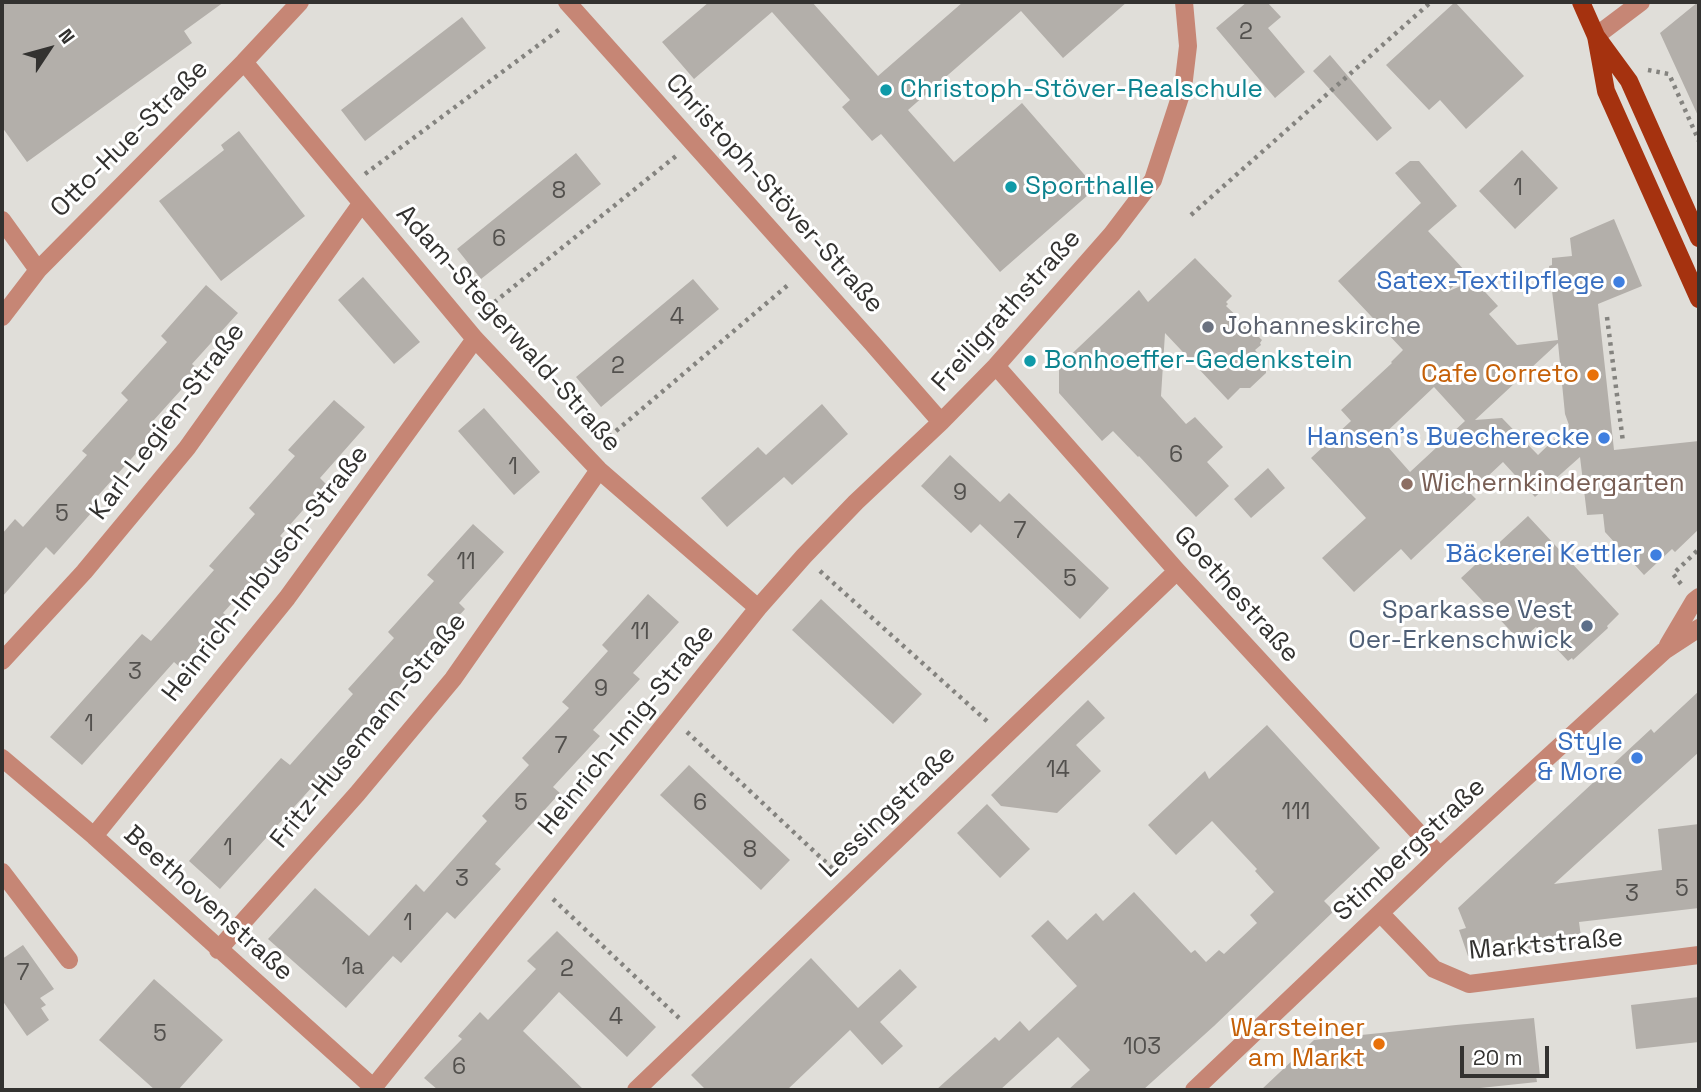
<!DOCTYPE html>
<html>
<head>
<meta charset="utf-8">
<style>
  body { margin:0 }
  #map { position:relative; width:1701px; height:1092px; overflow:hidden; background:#e0ded9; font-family:"Space Grotesk",sans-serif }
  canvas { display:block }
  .frame { position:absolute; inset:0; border:4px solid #333230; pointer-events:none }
  .north { position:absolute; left:14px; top:14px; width:70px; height:70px; -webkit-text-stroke:5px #fff; paint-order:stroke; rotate:54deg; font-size:19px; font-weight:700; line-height:28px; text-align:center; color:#333230 }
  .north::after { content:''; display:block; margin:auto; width:24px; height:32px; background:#333230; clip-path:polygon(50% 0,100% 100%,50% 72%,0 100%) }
  .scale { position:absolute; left:1460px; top:1046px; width:89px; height:32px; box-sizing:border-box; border:4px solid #333230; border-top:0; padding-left:9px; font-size:21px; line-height:24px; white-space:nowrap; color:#333230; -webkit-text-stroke:5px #fff; paint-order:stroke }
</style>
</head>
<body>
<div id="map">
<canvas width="1701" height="1092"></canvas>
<div class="frame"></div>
<div class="north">N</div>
<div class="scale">20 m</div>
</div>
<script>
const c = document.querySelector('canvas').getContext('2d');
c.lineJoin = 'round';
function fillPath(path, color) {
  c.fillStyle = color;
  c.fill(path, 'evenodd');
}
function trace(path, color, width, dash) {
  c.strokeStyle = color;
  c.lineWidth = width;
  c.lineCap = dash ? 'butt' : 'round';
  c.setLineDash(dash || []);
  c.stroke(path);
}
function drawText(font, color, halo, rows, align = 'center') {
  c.font = font + ' "Space Grotesk",sans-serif';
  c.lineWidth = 6;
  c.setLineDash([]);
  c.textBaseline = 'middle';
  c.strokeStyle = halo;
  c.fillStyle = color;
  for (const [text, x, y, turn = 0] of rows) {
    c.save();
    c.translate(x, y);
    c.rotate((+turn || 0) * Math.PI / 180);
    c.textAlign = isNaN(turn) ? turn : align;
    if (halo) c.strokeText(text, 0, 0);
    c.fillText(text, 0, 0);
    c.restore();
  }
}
fillPath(new Path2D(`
  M2 2H224L184 31 192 43 27 162 2 127Z
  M709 2H812L878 76 963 2H1127L1063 58 1021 11 908 110 954 162 1022 103 1096 188 1000 272 881 134 872 141 842 107 850 100 772 12 694 79 662 42Z
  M1247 2H1267L1281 17 1268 28 1305 72 1275 98 1216 28Z
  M1455 2 1524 76 1466 129 1440 100 1429 110 1386 65Z
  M1698 2H1699V118L1660 33Z
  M462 17 486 48 365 141 341 110Z
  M1330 55 1392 128 1377 141 1313 71Z
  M239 131 305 216 221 281 159 201 224 150 221 145Z
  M1522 150 1558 188 1515 229 1479 191Z
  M576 153 601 184 481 279 457 249Z
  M1410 161H1419L1457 206 1428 231 1467 273 1447 292 1474 280 1498 306 1489 314 1517 345 1558 340 1549 266 1552 265V258L1572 256 1570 238 1614 219 1642 286 1598 304 1614 450 1699 441V529L1675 552 1672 549 1644 575 1605 532 1603 514 1587 515 1580 457 1535 497 1503 462 1470 493 1476 499 1411 560 1401 549 1354 592 1322 558 1366 518 1311 458 1351 421 1341 410 1392 363 1391 362 1403 350 1338 281 1421 203 1395 173ZM1558 343 1565 414 1569 425 1538 455 1502 418 1475 420ZM1434 387 1465 421 1410 472 1380 438Z
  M1195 258 1232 296 1226 302 1228 304 1226 306 1262 340 1260 343 1261 345 1255 350 1266 363V373L1250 388H1240L1228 400 1165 333 1161 396 1186 424 1195 417 1223 447 1207 462 1229 486 1196 517 1139 456 1138 457 1113 431 1102 441 1059 393V366L1139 290 1148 302Z
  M363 277 420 342 394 364 338 300Z
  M693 279 719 309 601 407 576 377Z
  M206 285 238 313 192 364 199 370 153 421 159 428 95 499 100 503 54 555 46 547 2 597V534L15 519 23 527 87 455 82 451 128 400 121 393 167 342 161 336Z
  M334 400 365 427 320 478 326 484 280 536 287 542 223 613 228 617 182 669 174 662 82 765 50 737 142 634 151 641 214 570 209 566 255 514 249 508 295 456 288 450Z
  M822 404 848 434 792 485 784 477 727 527 701 498 758 447 766 455Z
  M484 408 540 472 514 495 458 431Z
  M950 455 1000 502 1009 493 1109 588 1080 619 980 524 971 533 921 486Z
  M1268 468 1285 488 1251 518 1234 499Z
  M1528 516 1619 614 1607 626 1608 628 1573 660 1572 658 1568 661 1536 627 1520 641 1461 578Z
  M473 524 504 552 459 603 465 609 419 660 426 666 362 738 367 742 321 793 313 786 220 889 189 861 281 758 290 765 353 694 348 689 394 638 388 632 434 581 427 575Z
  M648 594 679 622 633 673 640 679 593 730 600 736 553 787 560 793 495 864 501 869 455 919 447 912 401 963 393 956 346 1008 268 939 315 888 369 936 416 884 424 892 487 821 482 816 529 765 522 758 569 708 562 702 608 651 602 645Z
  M821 599 922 694 893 724 792 630Z
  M1699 691V752L1554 884 1662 870 1658 829 1699 824V908L1579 922 1582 944 1468 956 1459 930 1466 928 1458 908 1651 729 1654 733Z
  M1088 700 1105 718 1076 745 1101 771 1057 813 1001 806 991 795Z
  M1267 725 1380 848 1324 901 1334 911 1214 1026 1143 1090H1068L1090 1070 1058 1037 1000 1090H936L995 1037 999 1041 1020 1021 1029 1031 1077 986 1031 936 1048 920 1067 940 1096 913 1103 921 1134 892 1191 953 1195 950 1206 962 1219 950 1224 954 1257 923 1250 915 1274 892 1255 871 1257 869 1212 821 1176 855 1148 825 1205 771 1209 779Z
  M689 765 790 860 761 890 660 795Z
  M987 804 1030 849 1000 878 957 833Z
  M557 931 656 1027 627 1057 559 992 523 1031 584 1090H438L424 1078 462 1039 458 1036 480 1012 488 1020 536 969 527 961Z
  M23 945 54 989 40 998 46 1005 41 1008 49 1020 27 1036 2 1000V959Z
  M811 958 858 1008 900 969 917 987 880 1022 903 1046 882 1065 850 1030 787 1090H706L691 1075Z
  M154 979 223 1040 178 1090H155L99 1040Z
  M1699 997V1042L1636 1049 1631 1005Z
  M1534 1018 1540 1076H1536L1537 1082 1461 1090H1261L1314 1040 1456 1025Z`), '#b3afaa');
trace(new Path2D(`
  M1648 70 1669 74 1699 141
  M365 174 560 29
  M1191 215 1431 2
  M481 313 676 156
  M1607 317 1623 442
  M603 442 788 285
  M820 571 988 722
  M1681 584 1673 574 1699 549
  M687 732 834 870
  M553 899 679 1018`), '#84837f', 4.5, [3.5, 5]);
trace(new Path2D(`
  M567 2 872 343 941 422
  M1596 36 1641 2
  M244 62 475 339 599 470 758 608
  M2 220 38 270
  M2 317 38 270 244 62 300 2
  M996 366 1177 571 1440 856
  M1668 645 1694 601 1699 597
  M2 661 84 572 187 448 361 204
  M2 758 94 836 376 1090
  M94 836 287 598 475 339
  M2 872 69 960
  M1381 914 1434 969 1469 984 1699 955
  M218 950 357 794 453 679 599 470
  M373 1088 758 608 804 556 856 502 941 422 996 366 1112 234 1153 180 1183 88 1188 46 1184 2
  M636 1090 1177 571
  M1194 1090 1440 856 1664 651 1699 628`), '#c68675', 18);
trace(new Path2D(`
  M1581 2 1596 36 1629 81 1699 238
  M1596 36 1606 91 1699 299`), '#a5320f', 18);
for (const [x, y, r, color] of [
  [886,90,7,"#0f9aa8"],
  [1011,187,7,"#0f9aa8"],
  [1619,282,7,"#3f7fe0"],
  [1208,327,7,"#6b7280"],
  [1030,361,7,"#0f9aa8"],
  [1593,375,7,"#e8710a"],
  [1604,438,7,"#3f7fe0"],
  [1407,484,7,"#8d6e63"],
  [1656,555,7,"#3f7fe0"],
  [1587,626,7,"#5c6f8a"],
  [1637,758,7,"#3f7fe0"],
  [1379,1044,7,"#e8710a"]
]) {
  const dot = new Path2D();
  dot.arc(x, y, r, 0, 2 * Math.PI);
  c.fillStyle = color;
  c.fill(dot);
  trace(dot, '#fff', 2.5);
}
drawText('23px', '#53514e', null, [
  ["2",1246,33],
  ["1",1518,189],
  ["8",559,192],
  ["6",499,240],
  ["4",677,318],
  ["2",618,367],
  ["6",1176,456],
  ["1",513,468],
  ["9",960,494],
  ["5",62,515],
  ["7",1020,532],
  ["11",466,563],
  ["5",1070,580],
  ["11",640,633],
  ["3",135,673],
  ["9",601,690],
  ["1",89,725],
  ["7",561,747],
  ["14",1058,771],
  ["5",521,804],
  ["6",700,804],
  ["111",1296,813],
  ["1",228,849],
  ["8",750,851],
  ["3",462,880],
  ["5",1682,890],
  ["3",1632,895],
  ["1",408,924],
  ["1a",353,968],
  ["2",567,970],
  ["7",23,974],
  ["4",616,1018],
  ["5",160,1035],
  ["103",1142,1048],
  ["6",459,1068]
]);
drawText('26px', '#0d838f', '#fff', [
  ["Christoph-Stöver-Realschule",900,90],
  ["Sporthalle",1025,187],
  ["Bonhoeffer-Gedenkstein",1044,361]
], 'left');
drawText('26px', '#333230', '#fff', [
  ["Otto-Hue-Straße",130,139,-45],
  ["Christoph-Stöver-Straße",774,194,48],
  ["Freiligrathstraße",1007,311,-48],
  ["Adam-Stegerwald-Straße",508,329,48],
  ["Karl-Legien-Straße",168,422,-53],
  ["Heinrich-Imbusch-Straße",266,574,-52],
  ["Goethestraße",1236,595,48],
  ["Heinrich-Imig-Straße",627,730,-51],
  ["Fritz-Husemann-Straße",369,731,-51],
  ["Lessingstraße",888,812,-44],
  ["Stimbergstraße",1410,850,-43],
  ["Beethovenstraße",208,904,42],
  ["Marktstraße",1546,945,-5]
]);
drawText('26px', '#366cbe', '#fff', [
  ["Satex-Textilpflege",1605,282],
  ["Hansen's Buecherecke",1590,438],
  ["Bäckerei Kettler",1642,555],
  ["Style",1623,743],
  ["& More",1623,773]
], 'right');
drawText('26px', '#5b616d', '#fff', [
  ["Johanneskirche",1222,327]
], 'left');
drawText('26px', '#c56008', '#fff', [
  ["Cafe Correto",1579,375],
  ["Warsteiner",1365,1029],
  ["am Markt",1365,1059]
], 'right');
drawText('26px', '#785e54', '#fff', [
  ["Wichernkindergarten",1421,484]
], 'left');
drawText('26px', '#4e5e75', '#fff', [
  ["Sparkasse Vest",1573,611],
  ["Oer-Erkenschwick",1573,641]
], 'right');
</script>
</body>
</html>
